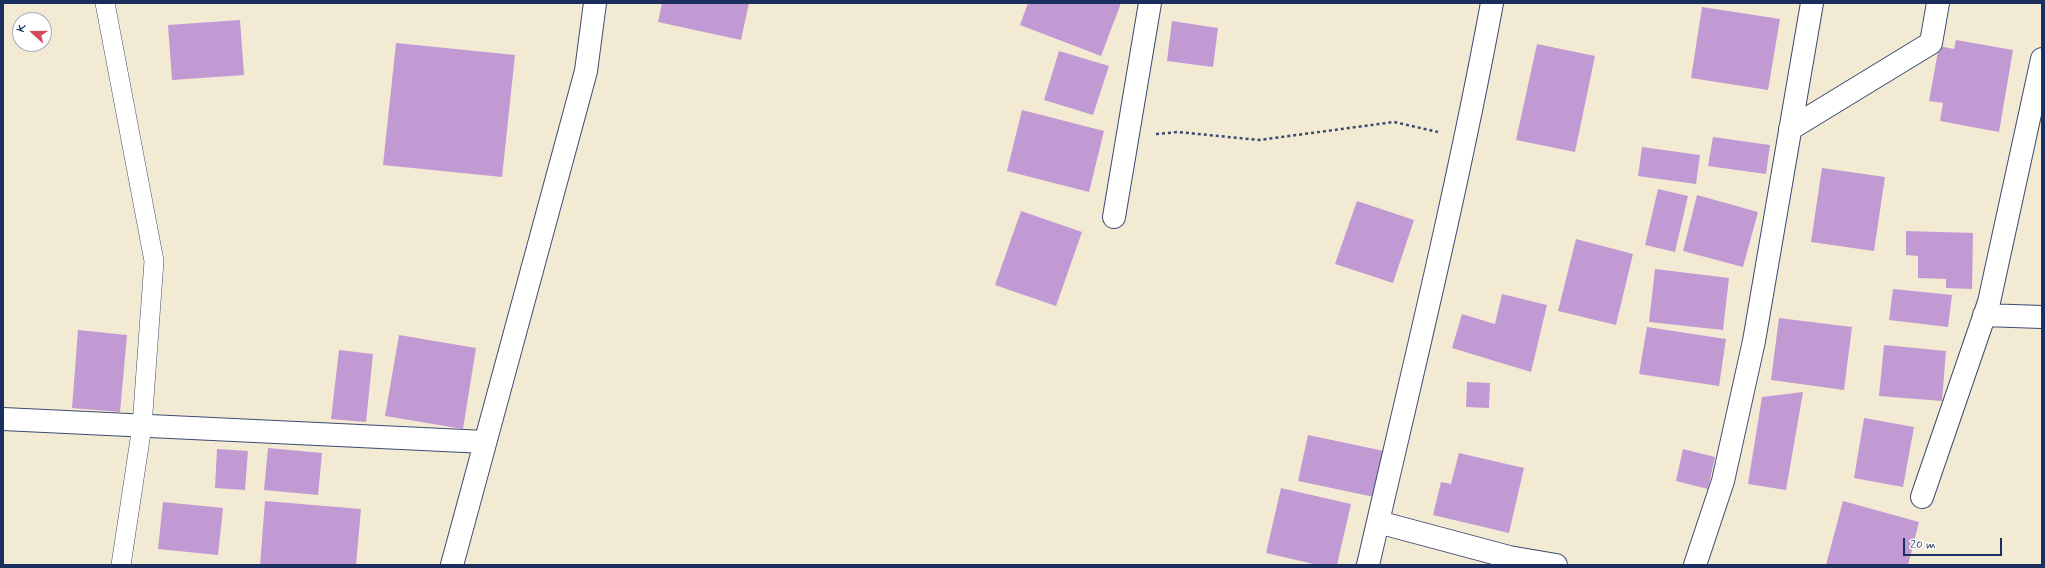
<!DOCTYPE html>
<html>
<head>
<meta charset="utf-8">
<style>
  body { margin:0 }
  #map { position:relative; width:2045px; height:568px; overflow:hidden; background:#f3ead4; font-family:Mynerve,sans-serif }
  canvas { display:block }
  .frame { position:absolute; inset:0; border:4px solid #1b2f5e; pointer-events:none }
  .north { position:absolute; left:12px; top:12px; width:40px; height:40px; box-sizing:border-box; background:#fff; border:1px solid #a4acbf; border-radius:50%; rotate:291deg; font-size:11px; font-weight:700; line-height:16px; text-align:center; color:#1b2f5e }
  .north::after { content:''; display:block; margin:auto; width:14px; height:18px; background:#d1495b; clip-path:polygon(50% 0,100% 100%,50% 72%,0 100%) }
  .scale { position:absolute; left:1903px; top:538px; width:99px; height:18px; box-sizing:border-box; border:2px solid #1b2f5e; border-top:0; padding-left:5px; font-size:12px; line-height:14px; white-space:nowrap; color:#1b2f5e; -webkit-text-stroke:3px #fff; paint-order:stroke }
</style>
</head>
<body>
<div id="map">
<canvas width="2045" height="568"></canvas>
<div class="frame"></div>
<div class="north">K</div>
<div class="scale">20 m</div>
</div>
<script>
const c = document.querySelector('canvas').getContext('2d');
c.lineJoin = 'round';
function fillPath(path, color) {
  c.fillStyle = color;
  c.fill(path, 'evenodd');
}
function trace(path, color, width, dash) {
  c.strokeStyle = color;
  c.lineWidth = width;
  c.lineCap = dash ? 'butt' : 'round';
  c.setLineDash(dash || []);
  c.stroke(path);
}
fillPath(new Path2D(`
  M662 3H749L741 40 658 22Z
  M1028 3H1121L1101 56 1020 25Z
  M1702 7 1780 19 1768 90 1691 78Z
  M240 20 244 75 172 80 168 25Z
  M1172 21 1218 28 1213 67 1167 61Z
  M1956 40 2013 50 1999 132 1940 121 1943 103 1929 101 1939 46 1954 49Z
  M396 43 515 55 502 177 383 165Z
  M1537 44 1595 56 1575 152 1516 140Z
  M1059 51 1109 66 1093 115 1044 100Z
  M1022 110 1104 131 1089 192 1007 171Z
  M1713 137 1770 145 1766 174 1708 166Z
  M1642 147 1700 155 1696 184 1638 176Z
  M1822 168 1885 177 1874 251 1811 242Z
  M1658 189 1688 196 1675 252 1645 245Z
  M1697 195 1758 212 1743 267 1683 251Z
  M1357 201 1414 220 1393 283 1335 264Z
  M1021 211 1082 232 1056 306 995 285Z
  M1906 231 1973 233 1972 289 1946 288V279L1918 278V256L1906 255Z
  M1576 239 1633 254 1616 325 1558 311Z
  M1655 269 1729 278 1723 330 1649 322Z
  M1893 289 1952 295 1948 327 1889 320Z
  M1502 294 1547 305 1531 372 1452 348 1462 314 1495 324Z
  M1779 318 1852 327 1844 390 1771 380Z
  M1647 327 1726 339 1719 386 1639 374Z
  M78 330 127 335 120 412 72 408Z
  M399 335 476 348 463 429 385 416Z
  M1884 345 1946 351 1942 401 1879 396Z
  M339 350 373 354 366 422 331 419Z
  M1467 382 1490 383 1489 408 1466 407Z
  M1803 392 1786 490 1748 484 1762 397Z
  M1864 418 1914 427 1903 487 1854 478Z
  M1308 435 1384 451 1374 497 1298 481Z
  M268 448 322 453 318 495 264 490Z
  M217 449 248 451 245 490 215 488Z
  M1683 449 1715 457 1708 489 1676 481Z
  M1459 453 1524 468 1509 533 1433 515 1441 482 1451 484Z
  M1281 488 1351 504 1337 565H1318L1266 553Z
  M265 501 361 509 356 565H260Z
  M1843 501 1919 522 1908 565H1826Z
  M163 502 223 508 218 555 158 549Z`), '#c29ad3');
const lane = new Path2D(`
  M105 3 154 261 142 426 121 565`);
const street = new Path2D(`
  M1790 129 1931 43 1938 3
  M1114 217 1150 3
  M1984 315 2042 317
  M3 419 485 442
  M1922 497 1989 302 2042 59
  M1378 522 1509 557 1556 565
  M452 565 586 71 595 3
  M1368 565C1411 378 1457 192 1492 3
  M1695 565 1723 481 1754 341 1812 3`);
trace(lane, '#3b4b70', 20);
trace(street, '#3b4b70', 24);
trace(new Path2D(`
  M1156 134 1178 132 1259 140 1394 122 1438 132`), '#3b4b70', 2.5, [3, 3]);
trace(lane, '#fff', 19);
trace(street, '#fff', 22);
</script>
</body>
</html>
